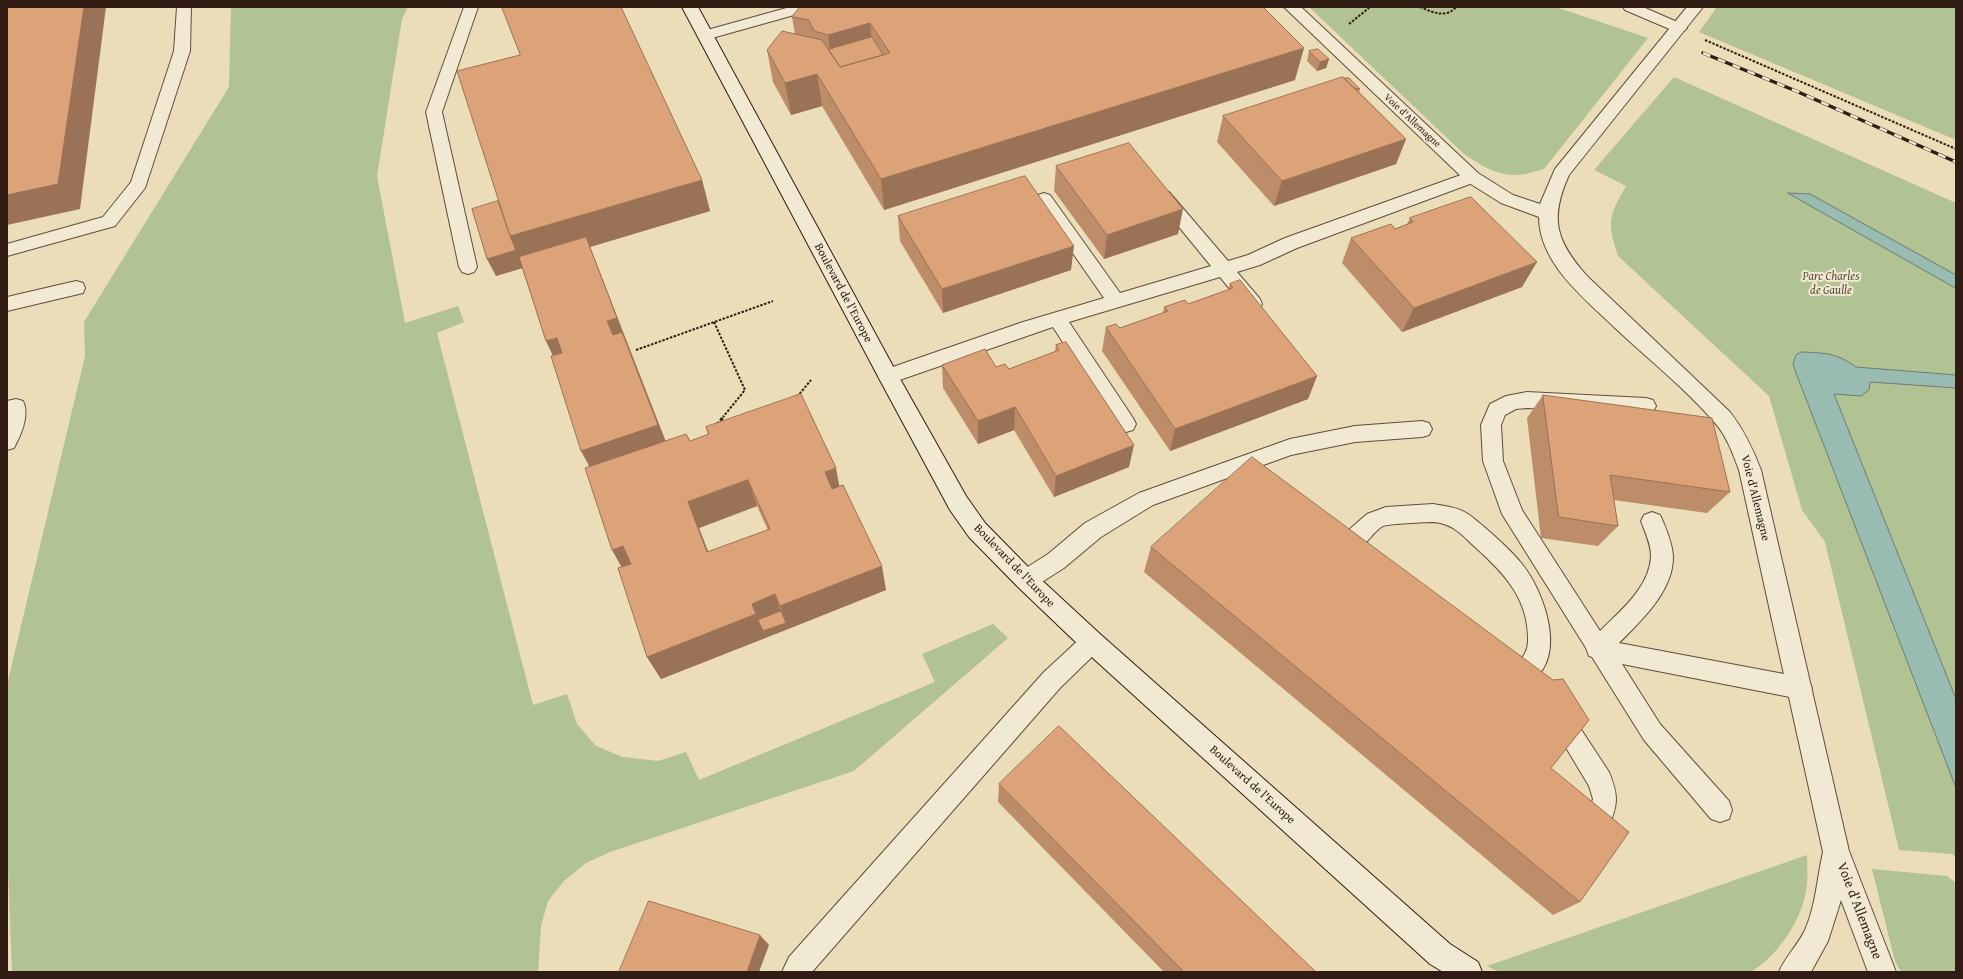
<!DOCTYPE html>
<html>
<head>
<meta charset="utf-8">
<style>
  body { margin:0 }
  #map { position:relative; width:1963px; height:979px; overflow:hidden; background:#eaddb8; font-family:"Gentium Book Plus",serif }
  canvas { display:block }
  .frame { position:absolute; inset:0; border:8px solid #321d14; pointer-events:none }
</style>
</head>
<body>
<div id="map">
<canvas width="1963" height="979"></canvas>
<div class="frame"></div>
</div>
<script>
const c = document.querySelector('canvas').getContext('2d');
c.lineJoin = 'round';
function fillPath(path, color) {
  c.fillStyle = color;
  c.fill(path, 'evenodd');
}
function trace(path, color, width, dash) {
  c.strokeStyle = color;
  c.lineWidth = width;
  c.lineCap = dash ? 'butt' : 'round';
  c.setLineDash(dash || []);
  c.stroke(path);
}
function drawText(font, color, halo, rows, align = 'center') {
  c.font = font + ' "Gentium Book Plus",serif';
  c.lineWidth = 4;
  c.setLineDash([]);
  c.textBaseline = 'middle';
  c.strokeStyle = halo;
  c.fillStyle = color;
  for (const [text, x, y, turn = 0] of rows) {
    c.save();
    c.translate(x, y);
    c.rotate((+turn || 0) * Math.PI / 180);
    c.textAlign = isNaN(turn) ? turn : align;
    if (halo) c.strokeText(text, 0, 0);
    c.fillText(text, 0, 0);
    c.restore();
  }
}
fillPath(new Path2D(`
  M231 7H408L402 19 377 176 405 323 458 306 464 322 437 333 533 705 567 694 577 724 596 746 623 757 658 761 686 752 699 780 935 682 922 654 993 624 1008 638 854 771 610 852 586 863 564 881 548 901 541 926 538 972H12L7 845V685L85 356 84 322 229 87Z
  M1309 7H1556L1648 38 1544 169C1508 181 1494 174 1464 154Z
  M1717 7H1956V140L1699 32Z
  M1674 77 1956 203V857L1952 854 1899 850 1825 542 1802 510 1769 396 1618 256C1607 221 1608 218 1626 186L1594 170Z
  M1807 855C1807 864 1808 874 1807 883 1805 916 1779 955 1751 972H1499L1487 966Z
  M1872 869 1947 876 1956 883V972H1901L1895 961Z`), '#b1c293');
const water = new Path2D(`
  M1788 193 1810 194 1956 275V288Z
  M1802 352C1825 353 1837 353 1856 367L1956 375V388L1870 382 1869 390 1861 396 1834 394 1956 699V788L1796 373 1793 364 1796 355Z`);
fillPath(water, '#98bbb2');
trace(water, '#6f7c73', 1);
const lane = new Path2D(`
  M177 7H191L190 51 145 188 115 226 7 256V244L103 217 131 182 174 51Z
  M464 7H478L442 112 477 267 474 272 468 274 462 272 459 267 426 112Z
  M790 7H814L812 10 705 40 700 38 697 35 700 32Z
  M1623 7H1643L1684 25 1687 28 1684 31H1674L1625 10Z
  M1472 171 1478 173 1481 177 1478 181 1297 248 1260 265 1237 272 1260 299 1262 304 1260 309 1253 311 1246 309 1220 277 1069 322 1133 418 1136 424 1133 430 1126 432 1119 430 1053 327 888 384 881 381 878 376 881 371 1023 322 1104 298 1038 203 1035 199 1038 195 1044 193 1050 195 1120 293 1211 266 1157 200 1154 196 1157 192 1163 190 1169 192 1228 261 1248 255 1285 238Z
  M76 281 83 283 85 288 83 293 7 311V297Z
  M1527 392 1646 398 1653 400 1656 406 1653 412 1646 414 1527 408 1516 409 1505 415 1501 425 1503 461 1522 510 1600 631C1620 611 1650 587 1651 556 1651 544 1645 532 1641 521L1644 515 1652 512 1660 515C1665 526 1672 542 1673 556 1674 590 1642 620 1619 643L1800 677 1808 680 1812 688 1808 696 1800 699 1622 664 1660 724 1729 801 1732 810 1729 819 1720 822 1711 819 1644 740 1592 657 1589 656 1586 648 1502 514 1483 461 1481 425 1490 404 1506 396Z
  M16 399 23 401C30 415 21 435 14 448L7 450V401Z
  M1422 421 1429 423 1432 429 1429 435 1422 437 1355 442 1291 455 1153 505 1101 537 1064 568 1034 587 1026 590 1018 587 1015 580 1018 573 1048 554 1085 523 1139 493 1290 439 1355 426Z
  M1433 504C1444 506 1458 507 1468 514 1482 524 1511 550 1522 564 1545 592 1571 666 1524 684L1516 681 1512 673C1518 661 1528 655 1528 641 1529 599 1504 573 1475 547 1461 534 1453 524 1434 522 1427 522 1387 524 1383 526 1368 535 1363 556 1343 549L1340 542 1343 535 1367 514 1386 507Z
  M1092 632 1100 635 1103 642 1100 649 1060 688 812 972H782L789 957 1044 672 1084 635Z
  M1559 705 1567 708 1609 772C1619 797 1618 804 1608 828L1599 832 1590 828 1586 819 1593 799 1589 786 1547 716 1551 708Z`);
const street = new Path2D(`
  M1284 7H1301L1478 173 1513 195 1540 204 1555 169 1687 7H1703L1569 175C1549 219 1556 241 1587 276L1730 412C1744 430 1753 449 1761 470L1849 851 1896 972H1868L1841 900 1828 941 1811 972H1779C1785 957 1798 945 1805 930 1816 905 1817 878 1823 852L1739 470C1733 454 1727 437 1716 424 1686 389 1648 359 1614 327 1584 298 1539 263 1539 217L1501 203 1466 181Z`);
const secondary = new Path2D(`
  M682 7H698L895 370 966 496 985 523 1034 573 1100 634 1450 944 1478 962 1482 972H1443L1430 964 1084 650 1018 587 969 537 950 510 881 382Z`);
trace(lane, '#604d3d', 2);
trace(street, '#604d3d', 2);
trace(secondary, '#321d14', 2);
trace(new Path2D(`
  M1420 7C1432 12 1446 19 1456 7
  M1349 24 1370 7
  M1705 40 1956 149
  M714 322 745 390 723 417
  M636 350 773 301
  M797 397 811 380`), '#321d14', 2, [2.5, 1.5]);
trace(new Path2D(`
  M717 425 724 416`), '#321d14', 3, [3.5, 2]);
fillPath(lane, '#f1e9d1');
fillPath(street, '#f1e9d1');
fillPath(secondary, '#f1e9d1');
const rail = new Path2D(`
  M1703 53 1796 91 1956 162`);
trace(rail, '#321d14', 3.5);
trace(rail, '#f1e9d1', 2.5, [8]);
fillPath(new Path2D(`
  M861 8 1295 80 884 210 822 106 791 115 773 82 767 50 795 34 792 17Z
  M1309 51 1329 59 1326 68 1317 71 1307 61Z
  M1339 79 1360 89 1359 92 1406 139 1396 164 1274 206 1217 142 1223 116Z
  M1056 166 1178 234 1104 259 1054 191Z
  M702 180 710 211 590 247 665 441H690L708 435 706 427 839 486 886 590 788 629 661 679 647 657 622 567 553 356 546 341 522 268 496 276ZM757 506 768 530 708 552 699 528Z
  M898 216 1071 270 943 313 900 241Z
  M1410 218 1522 287 1402 332 1342 263 1351 238 1395 229 1407 224Z
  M1230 284 1317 376 1308 399 1170 451 1102 351 1106 327 1120 328 1163 313 1164 307 1188 304 1228 290Z
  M1056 345 1129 467 1054 497 1014 430 978 444 943 388 942 365 996 367 1009 369 1055 352Z
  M1543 395 1730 492 1707 513 1614 500 1618 526 1598 546 1541 538 1527 418Z
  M1151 547 1551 768 1580 902 1553 915 1144 572Z
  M999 784 1316 972H1164L998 802Z`), '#bd8c68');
fillPath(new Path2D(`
  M84 7H106L80 209 7 225V195Z
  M870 23 873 55 832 67 828 35Z
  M1304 48 1295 80 884 210 881 179Z
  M1329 59 1326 68 1317 71 1320 62Z
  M817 74 822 106 791 115 785 83Z
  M1406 139 1396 164 1274 206 1282 181Z
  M702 180 710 211 590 247 668 447 593 473 581 451 623 359 607 321 590 248 496 276 487 259 510 236Z
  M1183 209 1178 234 1104 259 1107 235Z
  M1074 246 1071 270 943 313 942 289Z
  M1537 262 1522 287 1402 332 1414 308Z
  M557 338 568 361 558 365 546 341Z
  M1317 376 1308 399 1170 451 1175 429Z
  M1015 407 1014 430 978 444V421Z
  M1134 445 1129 467 1054 497 1056 476Z
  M836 468 841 495 832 498 825 472Z
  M748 480 757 506 699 528 718 577 707 552 688 502Z
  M623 546 637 571 626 575 612 550Z
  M882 566 886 590 788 629 780 606Z
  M775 594 783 618 788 629 661 679 647 657 752 604Z
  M760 935 769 945 759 972H747Z`), '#9a7255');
const building = new Path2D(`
  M7 7H84L58 184 7 195Z
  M502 7H621L702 180 510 236 457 71 520 55Z
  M800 7H861V8L864 7H1263L1304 48 881 179 817 74 785 83 767 50 782 31 822 40 840 67 890 53 870 23 828 35 814 31 809 20 792 17Z
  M872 37 883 55 840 67 829 50 830 49Z
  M1318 49 1329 59 1320 62 1309 51Z
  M1343 77 1406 139 1282 181 1223 116Z
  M1344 78H1349L1360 89 1354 88Z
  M1129 143 1183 209 1107 235 1056 166Z
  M1025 176 1074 246 942 289 898 216Z
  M1471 197 1537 262 1414 308 1351 238 1391 224 1395 229 1413 222 1410 218Z
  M498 201 510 236 516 250 487 259 472 209Z
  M586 237 617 318 607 321 613 335 622 332 658 425 581 451 551 356 562 353 557 338 546 341 519 257Z
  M1240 280 1317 376 1175 429 1106 327 1116 324 1120 328 1168 311 1164 307 1185 300 1188 304 1233 288 1230 284Z
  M1066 342 1134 445 1056 476 1015 407 978 421 942 365 985 349 996 367 1005 364 1009 369 1059 350 1056 345Z
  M801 394 836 468 825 472 832 489 843 485 882 566 780 606 775 594 752 604 756 614 647 657 618 568 631 564 623 546 612 550 585 468 686 434 690 441 709 434 706 427ZM748 480 770 529 707 552 688 502Z
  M1543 395 1712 418 1730 492 1610 475 1618 526 1559 517Z
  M1252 457 1553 680 1563 679 1589 720 1551 768 1629 832 1580 902 1151 547Z
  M781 611 786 623 763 631 758 620Z
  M1059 726 1316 972H1184L999 784Z
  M649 901 760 935 747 972H619Z`);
fillPath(building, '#dca379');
trace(building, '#9a7255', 1);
drawText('10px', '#321d14', '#f1e9d1', [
  ["Voie d'Allemagne",1412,121,43]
]);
drawText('italic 12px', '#584f3a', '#f1e9d1', [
  ["Parc Charles",1831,277],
  ["de Gaulle",1831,291]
]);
drawText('12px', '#321d14', '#f1e9d1', [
  ["Boulevard de l'Europe",843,293,62],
  ["Voie d'Allemagne",1755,498,76],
  ["Boulevard de l'Europe",1014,566,46],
  ["Boulevard de l'Europe",1252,785,42]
]);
drawText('14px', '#321d14', '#f1e9d1', [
  ["Voie d'Allemagne",1859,911,69]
]);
</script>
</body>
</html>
